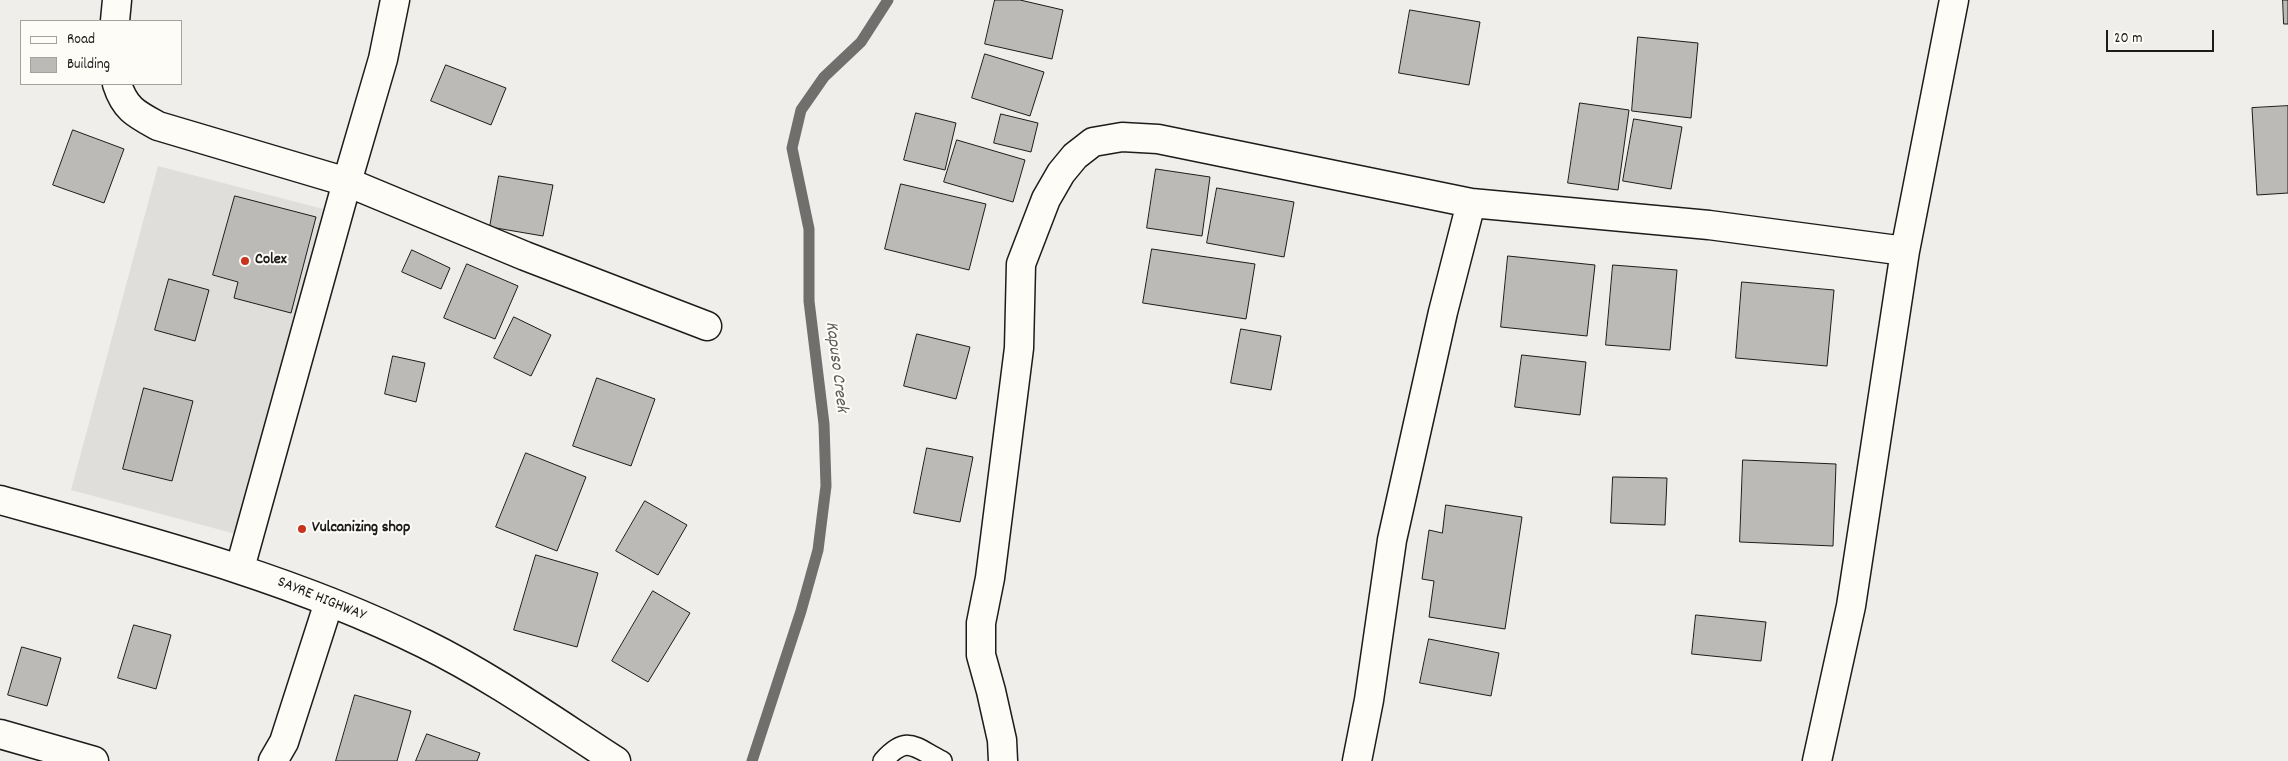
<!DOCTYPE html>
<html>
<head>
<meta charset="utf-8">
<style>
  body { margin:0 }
  #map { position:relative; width:2288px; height:761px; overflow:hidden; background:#f0eeea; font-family:Dekko,sans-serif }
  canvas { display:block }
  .legend { position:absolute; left:20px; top:20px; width:162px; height:65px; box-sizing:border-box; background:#fdfcf7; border:1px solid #a3a29f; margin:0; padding:6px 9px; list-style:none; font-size:15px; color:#1c1c1c }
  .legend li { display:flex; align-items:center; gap:10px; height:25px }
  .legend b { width:25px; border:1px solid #a3a29f }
  .scale { position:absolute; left:2106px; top:30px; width:108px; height:22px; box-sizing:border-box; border:2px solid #1c1c1c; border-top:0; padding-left:6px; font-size:15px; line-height:18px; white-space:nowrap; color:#1c1c1c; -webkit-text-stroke:4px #fdfcf7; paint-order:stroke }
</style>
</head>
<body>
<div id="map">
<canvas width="2288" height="761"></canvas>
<ul class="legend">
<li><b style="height:6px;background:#fdfcf7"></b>Road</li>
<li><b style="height:14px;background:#bbbab6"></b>Building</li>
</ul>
<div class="scale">20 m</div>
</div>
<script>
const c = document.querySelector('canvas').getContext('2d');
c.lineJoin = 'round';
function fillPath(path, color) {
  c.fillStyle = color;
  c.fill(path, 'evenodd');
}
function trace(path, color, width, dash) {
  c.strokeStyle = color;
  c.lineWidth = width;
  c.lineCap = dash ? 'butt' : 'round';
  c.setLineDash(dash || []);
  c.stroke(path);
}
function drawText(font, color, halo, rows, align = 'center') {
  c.font = font + ' Dekko,sans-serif';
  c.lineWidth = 4;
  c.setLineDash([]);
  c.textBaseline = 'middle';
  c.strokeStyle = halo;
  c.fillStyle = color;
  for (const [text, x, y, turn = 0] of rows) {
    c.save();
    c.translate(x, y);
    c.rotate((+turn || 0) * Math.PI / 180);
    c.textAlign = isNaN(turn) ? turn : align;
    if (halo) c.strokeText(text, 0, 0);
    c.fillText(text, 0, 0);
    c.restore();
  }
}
fillPath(new Path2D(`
  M158 166 323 209 236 534 71 490Z`), '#e0deda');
trace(new Path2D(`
  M752 761 801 611 818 550 826 486 824 424 809 301V229L792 148 801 110 824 77 861 42 888 0`), '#706f6d', 11);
const building = new Path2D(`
  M995 0H1020L1063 10 1052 59 985 44Z
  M2283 0H2288V24H2284Z
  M1410 10 1480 22 1469 85 1399 73Z
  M1638 37 1698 43 1691 118 1632 111Z
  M985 54 1044 72 1030 116 972 98Z
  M446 65 506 88 491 125 431 101Z
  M1580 103 1629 110 1618 190 1568 183Z
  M2288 106V193L2257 195 2252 108Z
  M916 113 956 123 945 170 904 160Z
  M1001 114 1038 123 1031 152 994 143Z
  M1634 119 1682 127 1671 189 1623 181Z
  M73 130 124 149 104 203 53 185Z
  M957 140 1025 160 1013 202 944 182Z
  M1156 169 1210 177 1202 236 1147 228Z
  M499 176 553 185 543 236 490 227Z
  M901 184 986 204 969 270 885 249Z
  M1217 188 1294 202 1284 257 1207 243Z
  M235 196 316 217 291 313 234 298 238 282 213 275Z
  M1152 249 1255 264 1246 319 1143 303Z
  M412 250 450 268 441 289 402 272Z
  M1508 256 1595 265 1587 336 1501 327Z
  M467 264 518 286 495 339 444 318Z
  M1613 265 1677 270 1670 350 1606 345Z
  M169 279 209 290 195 341 155 330Z
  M1742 282 1834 290 1827 366 1736 358Z
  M514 317 551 335 531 376 494 358Z
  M1241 329 1281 336 1271 390 1231 383Z
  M917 334 970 347 956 399 904 386Z
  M1522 355 1586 362 1580 415 1515 407Z
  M393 356 425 363 416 402 385 394Z
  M597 378 655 399 631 466 573 446Z
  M144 388 193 401 172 481 123 469Z
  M927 448 973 457 960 522 914 513Z
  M526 453 586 477 557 551 496 527Z
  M1743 460 1836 464 1833 546 1740 542Z
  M1613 477 1667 478 1665 525 1611 523Z
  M645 501 687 525 658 575 616 551Z
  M1446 505 1522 517 1505 629 1429 617 1434 581 1422 579 1429 530 1442 533Z
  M536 555 598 573 577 647 514 630Z
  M653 591 690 613 648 682 612 661Z
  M1696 615 1766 622 1761 661 1692 654Z
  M134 625 171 635 156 689 118 678Z
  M1429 639 1499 653 1491 696 1420 683Z
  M22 647 61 658 47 706 8 695Z
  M355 695 411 711 397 761H336Z
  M427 734 480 753 477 761H416Z`);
fillPath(building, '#bbbab6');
trace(building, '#1c1c1c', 1);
const service = new Path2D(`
  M883 761C907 734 914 747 942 761`);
const minor = new Path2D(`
  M115 21 117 0
  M117 84C125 109 136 114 158 126L347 182 525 256 707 326
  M240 568 347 182 383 59 395 0
  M0 734 94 761
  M273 761 284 742 329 602
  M1003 761 1002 740 991 691 981 655V623L990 578 1019 348 1021 264 1046 199 1061 173 1075 156 1093 142 1122 137 1158 139 1471 203 1709 225 1905 251
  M1357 761 1369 700 1392 540 1443 312 1471 203
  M1817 761 1851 606 1905 251 1954 0`);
const trunk = new Path2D(`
  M0 500C145 540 290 577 425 644 492 677 554 721 616 761`);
trace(service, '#1c1c1c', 22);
trace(minor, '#1c1c1c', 31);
trace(trunk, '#1c1c1c', 31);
trace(service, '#fdfcf7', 19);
trace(minor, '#fdfcf7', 28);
trace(trunk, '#fdfcf7', 28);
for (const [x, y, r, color] of [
  [245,261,5,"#c8321e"],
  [302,529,5,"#c8321e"]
]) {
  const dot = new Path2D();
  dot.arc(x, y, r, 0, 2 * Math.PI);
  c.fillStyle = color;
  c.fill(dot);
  trace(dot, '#fdfcf7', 2);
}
drawText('bold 16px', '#1c1c1c', '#fdfcf7', [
  ["Colex",255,261],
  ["Vulcanizing shop",312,529]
], 'left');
drawText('16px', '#1c1c1c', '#fdfcf7', [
  ["SAYRE HIGHWAY",321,600,22]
]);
drawText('italic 18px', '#5b5b59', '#fdfcf7', [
  ["Kapuso Creek",835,367,83]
]);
</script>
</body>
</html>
